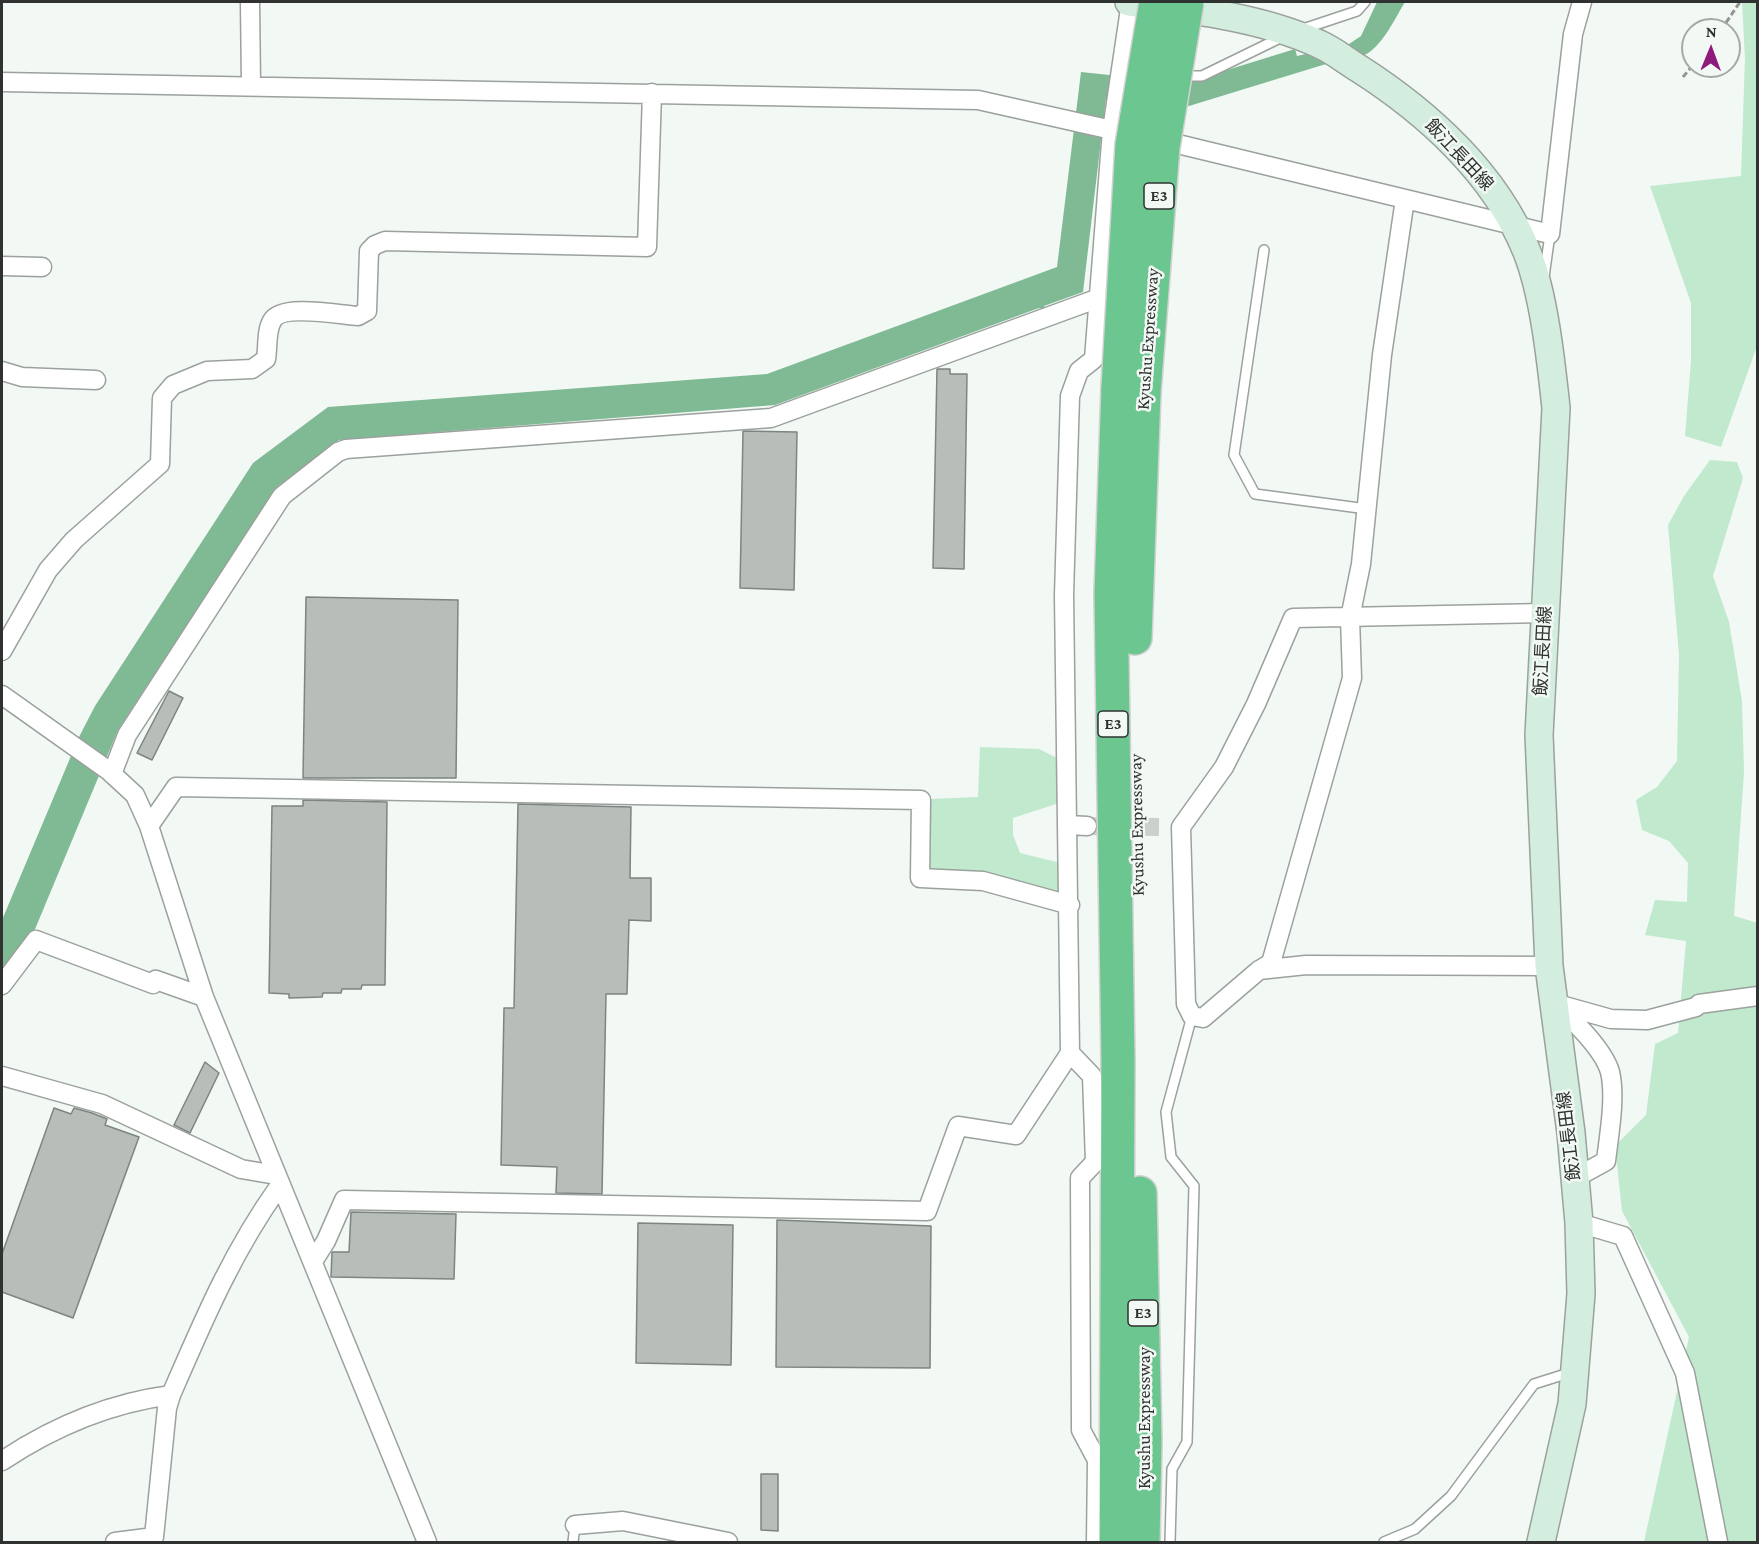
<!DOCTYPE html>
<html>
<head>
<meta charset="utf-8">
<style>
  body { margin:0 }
  #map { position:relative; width:1759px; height:1544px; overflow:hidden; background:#f2f8f4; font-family:"Crimson Pro",serif }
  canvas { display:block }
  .frame { position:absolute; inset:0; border:3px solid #2f3230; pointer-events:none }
  .north { position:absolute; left:1681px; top:18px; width:60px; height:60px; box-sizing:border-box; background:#f2f8f4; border:2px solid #a4a9a6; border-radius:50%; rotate:1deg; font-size:16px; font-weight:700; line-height:24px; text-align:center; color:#2f3230 }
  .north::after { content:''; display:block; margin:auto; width:21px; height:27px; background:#8e1b7c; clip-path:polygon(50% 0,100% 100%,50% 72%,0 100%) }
</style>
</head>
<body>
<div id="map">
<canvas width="1759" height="1544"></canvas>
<div class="frame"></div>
<div class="north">N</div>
</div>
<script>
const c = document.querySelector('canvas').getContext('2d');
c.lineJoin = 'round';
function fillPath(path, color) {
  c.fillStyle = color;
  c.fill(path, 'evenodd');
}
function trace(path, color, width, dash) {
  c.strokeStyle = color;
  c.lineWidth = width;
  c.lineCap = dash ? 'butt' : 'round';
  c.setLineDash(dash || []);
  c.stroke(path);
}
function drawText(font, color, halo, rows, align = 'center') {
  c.font = font + ' "Crimson Pro","Noto Sans JP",serif';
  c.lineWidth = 5;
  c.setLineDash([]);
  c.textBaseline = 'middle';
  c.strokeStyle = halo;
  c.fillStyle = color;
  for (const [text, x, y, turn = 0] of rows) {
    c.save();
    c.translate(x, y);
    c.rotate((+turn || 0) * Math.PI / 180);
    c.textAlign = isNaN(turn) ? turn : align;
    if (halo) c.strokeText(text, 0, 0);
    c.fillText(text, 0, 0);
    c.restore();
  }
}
fillPath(new Path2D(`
  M1742 2H1758L1757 346 1721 447 1685 436 1691 361V303L1650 186 1741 176 1745 58Z
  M1710 460 1737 462 1743 478 1713 576 1729 622 1742 701 1744 772 1734 916 1758 923 1757 1542H1644L1689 1337 1622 1211 1615 1146 1646 1115 1655 1044 1678 1033 1686 941 1645 935 1655 900 1687 902 1688 863 1669 841 1642 830 1636 800 1657 787 1677 761 1679 655 1668 525 1684 496Z
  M980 747 1039 749 1059 759V803L1013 818V835L1020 853 1061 863 1062 894 929 875 930 799 978 797Z`), '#c0e9cd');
fillPath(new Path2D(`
  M1377 2H1405C1395 18 1375 63 1352 56L1189 106 1106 98 1083 292 1044 306 1045 309 1039 308 775 405 339 440 278 486 118 730 33 934 2 977V920L79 737 95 706 253 463 328 407 767 374 1057 267 1081 72 1185 83 1295 49 1297 56 1349 44 1361 36Z`), '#7fba94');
const building = new Path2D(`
  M937 369H950V374H967L964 569 933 568Z
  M743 431 797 432 794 590 740 588Z
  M306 597 458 600 456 778H303Z
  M169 691 183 698 152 760 137 753Z
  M303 800 387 802 385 985H362L361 989H342L341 993H323L322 997 289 998V994L269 993 272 806H303Z
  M518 804 631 807 630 878H651V921L629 920 627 994H606L602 1194 556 1193 557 1167 501 1165 504 1008H514Z
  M205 1062 219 1073 190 1133 174 1125Z
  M54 1108 71 1114 74 1108 92 1113 107 1119 105 1125 139 1137 73 1318 2 1292V1254Z
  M351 1212 456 1214 454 1279 331 1277 332 1252H349Z
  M777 1220 931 1226 930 1368 776 1367Z
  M638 1223 733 1225 731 1365 636 1363Z
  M761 1474H778V1531L761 1530Z`);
fillPath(building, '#b7bdb9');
trace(building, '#7e847f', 1.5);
trace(new Path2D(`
  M1087 826 1167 827`), '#cbd0cd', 18, [18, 9]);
const lane = new Path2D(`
  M1300 30 1357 11 1365 2
  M1179 76H1202L1282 37
  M1264 250 1234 455 1255 494 1367 509
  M1544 277 1550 234
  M573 1542 575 1525
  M1170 1542 1172 1469 1187 1442 1194 1186 1171 1157 1166 1112 1192 1016
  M1384 1542 1415 1529 1451 1496 1534 1384 1572 1372`);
const street = new Path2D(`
  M250 2 251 85
  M2 82 978 100 1121 132
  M1157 139 1550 234 1573 34 1582 2
  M1405 199 1382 355 1361 564 1350 618 1352 678 1271 963 1258 971 1203 1018 1192 1016 1186 1004 1181 827 1224 767 1256 704 1293 618 1545 613
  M2 266 42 267
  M2 371 22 377 96 380
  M2 651 48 570 74 540 160 464 162 398 173 385 207 371 252 369 266 359C268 348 266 331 272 321 281 303 340 315 358 316L367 311 369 251 375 245 385 241 647 247 652 93
  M2 695 109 771 135 795 149 826 204 997 427 1542
  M112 774 127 735 282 496 338 452 346 449 771 418 1099 298
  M1068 825 1087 826
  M149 826 176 787 921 800 920 878 983 881 1070 905
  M1259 970 1306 965 1549 966
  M2 985 36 940 153 984 156 980 204 997
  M1554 1004C1571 1017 1604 1050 1610 1072 1616 1097 1609 1135 1606 1161L1575 1178
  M1561 1005 1611 1019 1647 1020 1696 1007 1699 1004 1758 996
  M1070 1053 1092 1076 1095 1162 1080 1178 1081 1430 1097 1460 1096 1542
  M2 1076 102 1104 241 1169 276 1175
  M1579 1223 1623 1236 1685 1373 1718 1542
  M314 1260 326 1241 344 1200 927 1211 958 1126 1016 1135 1070 1053 1064 595 1070 396 1079 371 1094 359 1112 130 1131 2
  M2 1461C53 1427 110 1403 171 1395
  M575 1525 623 1521 728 1542
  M115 1542 154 1537 167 1408 171 1395C204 1319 232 1252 280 1185`);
const secondary = new Path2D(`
  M1129 2C1193 10 1260 17 1319 44 1333 50 1345 60 1358 68 1427 112 1496 174 1527 252 1544 295 1551 361 1556 408L1539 735 1549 966 1571 1133 1579 1223 1581 1294 1572 1404 1541 1542`);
const highway = new Path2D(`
  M1135 638 1144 392
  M1140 1193 1145 1442 1143 1542
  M1116 1542 1118 1060 1111 593 1118 388`);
trace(lane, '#9ba19c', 12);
trace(street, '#9ba19c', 21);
trace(secondary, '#9ba19c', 30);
trace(highway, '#d1d2d1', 36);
trace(new Path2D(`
  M1721 30 1740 2
  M1683 77 1693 65`), '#919693', 3, [6, 3]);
trace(lane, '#fff', 9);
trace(street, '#fff', 18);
trace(secondary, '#d3eede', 27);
trace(highway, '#6cc690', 33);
const highwayBridge = new Path2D(`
  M1118 388 1132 145 1156 2
  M1144 392 1163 147 1187 2`);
trace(highwayBridge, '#d1d2d1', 36, []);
trace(highwayBridge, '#6cc690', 33);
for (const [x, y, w] of [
  [1159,196,30],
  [1113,724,30],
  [1143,1313,30]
]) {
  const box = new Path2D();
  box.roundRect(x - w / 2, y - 13, w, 26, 4.5);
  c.fillStyle = '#f2f8f4';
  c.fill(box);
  trace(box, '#2f3230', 1.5);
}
drawText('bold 16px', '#2f3230', null, [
  ["E3",1159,196],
  ["E3",1113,724],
  ["E3",1143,1313]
]);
drawText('18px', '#2f3230', '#f2f8f4', [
  ["飯江長田線",1459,155,47],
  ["Kyushu Expressway",1148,339,-86],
  ["飯江長田線",1543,651,-87],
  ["Kyushu Expressway",1137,825,-91],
  ["飯江長田線",1569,1136,-97],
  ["Kyushu Expressway",1144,1418,-90]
]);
</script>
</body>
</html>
